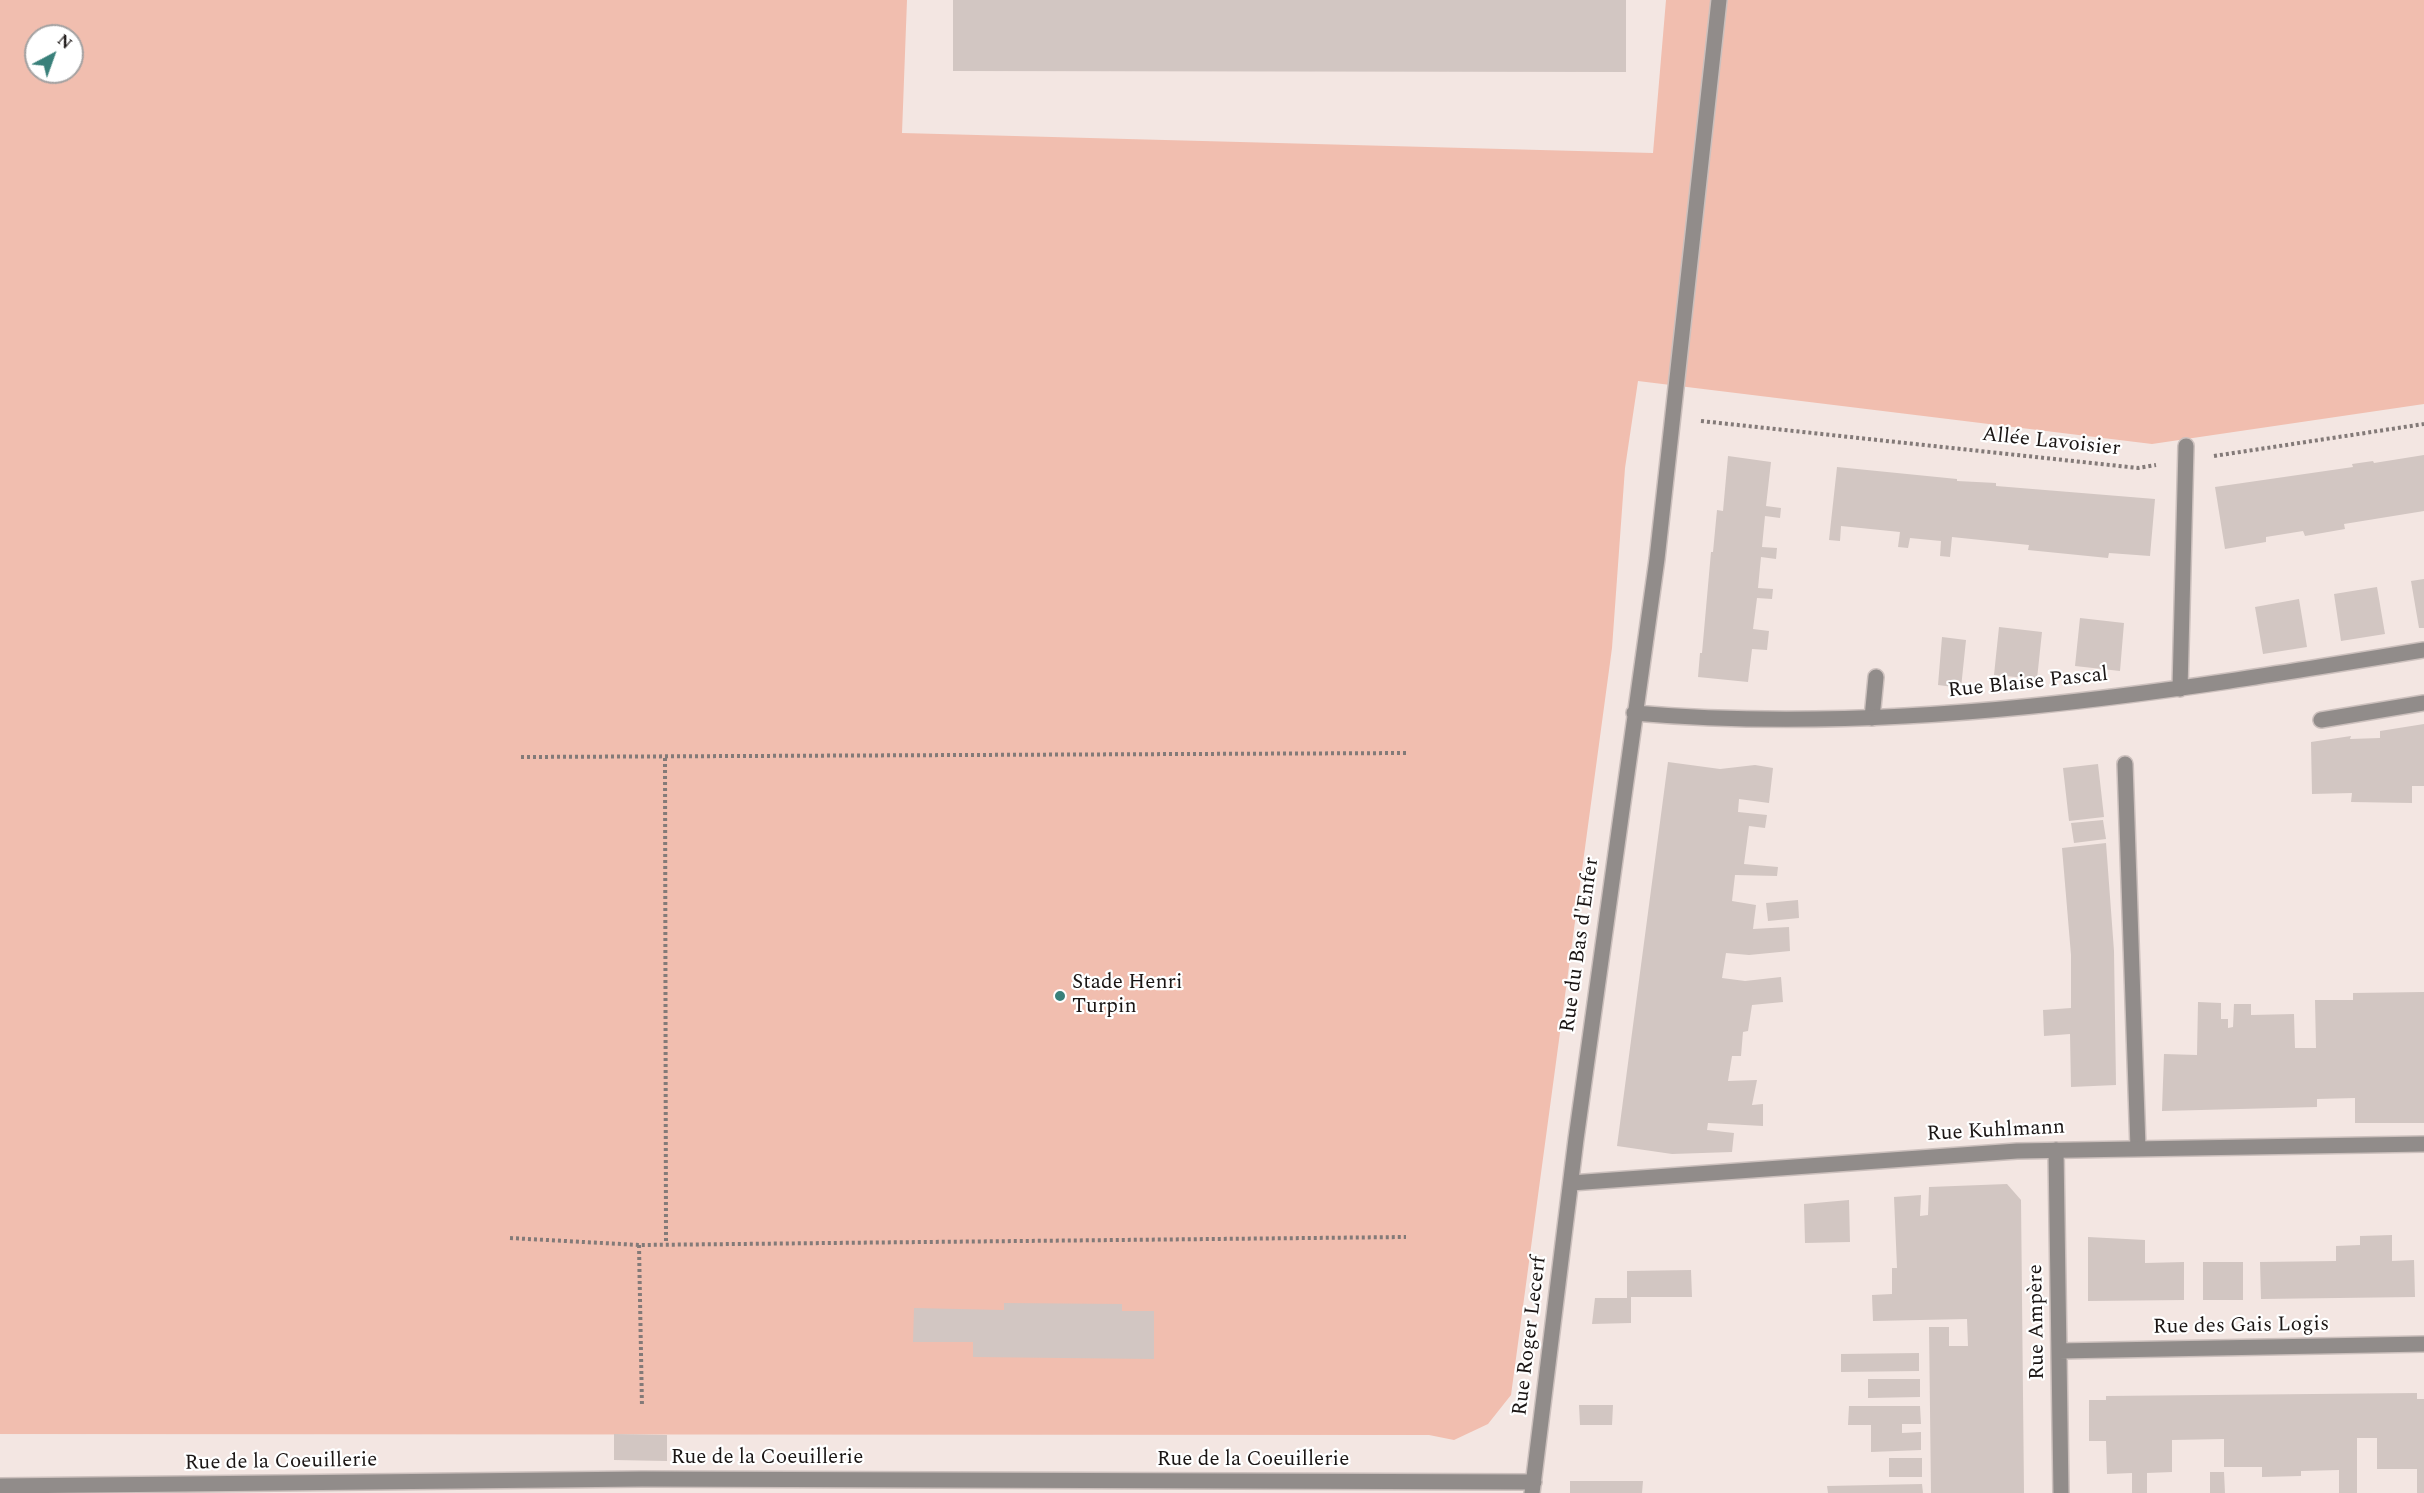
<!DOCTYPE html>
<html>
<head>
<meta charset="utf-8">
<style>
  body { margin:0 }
  #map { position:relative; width:2424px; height:1493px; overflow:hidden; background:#f3e6e2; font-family:Spectral,serif }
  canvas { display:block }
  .north { position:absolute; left:24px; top:24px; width:60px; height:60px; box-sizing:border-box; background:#fff; border:2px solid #a3a1a1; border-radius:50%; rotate:41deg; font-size:16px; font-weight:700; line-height:24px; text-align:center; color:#1a1514 }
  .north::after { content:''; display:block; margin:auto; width:21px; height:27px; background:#39807a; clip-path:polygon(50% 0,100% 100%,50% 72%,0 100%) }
</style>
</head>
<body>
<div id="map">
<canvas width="2424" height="1493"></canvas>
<div class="north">N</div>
</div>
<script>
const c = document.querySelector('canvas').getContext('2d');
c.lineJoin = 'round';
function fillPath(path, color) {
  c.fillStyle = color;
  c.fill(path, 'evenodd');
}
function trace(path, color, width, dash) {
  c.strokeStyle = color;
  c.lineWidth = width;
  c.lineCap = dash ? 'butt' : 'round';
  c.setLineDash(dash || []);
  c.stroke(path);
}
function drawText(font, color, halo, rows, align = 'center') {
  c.font = font + ' Spectral,serif';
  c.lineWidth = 4.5;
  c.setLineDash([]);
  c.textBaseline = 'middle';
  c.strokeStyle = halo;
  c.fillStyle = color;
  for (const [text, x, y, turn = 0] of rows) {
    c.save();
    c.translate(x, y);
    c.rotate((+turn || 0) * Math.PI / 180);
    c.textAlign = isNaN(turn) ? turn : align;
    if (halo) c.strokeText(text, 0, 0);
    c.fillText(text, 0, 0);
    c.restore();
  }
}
fillPath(new Path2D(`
  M0 0H907L902 133 1653 153 1666 0H2424V404L2152 444 1638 381 1625 468 1612 648 1511 1395 1488 1424 1454 1440 1429 1435 0 1434ZM36 36H72V72H36Z`), '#f1beaf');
fillPath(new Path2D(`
  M953 0H1626V72L953 71Z
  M2424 455V511L2344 524 2345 529 2305 536 2303 531 2266 537V542L2225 549 2215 487 2353 467 2352 464 2373 461 2374 463Z
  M1728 456 1771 462 1766 506 1781 508 1780 518 1765 516 1762 547 1777 548 1776 559 1761 557 1758 588 1773 589 1772 599 1757 598 1753 629 1769 631 1767 650 1752 649 1748 682 1698 677 1700 653H1702L1711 552H1713L1717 510 1723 511Z
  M1837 467 1957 479V481L1996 483V486L2155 499 2150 556 2109 553 2108 558 2028 550 2029 545 1952 537 1950 557 1940 556 1941 541 1910 538 1908 548 1898 547 1900 532 1841 526 1840 541 1829 540Z
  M2424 579V628H2419L2411 581Z
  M2377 587 2385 634 2341 641 2334 594Z
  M2299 599 2307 647 2263 654 2255 607Z
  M2080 618 2124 623 2120 671 2075 666Z
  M1999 627 2042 632 2037 679 1994 675Z
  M1942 637 1966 640 1961 688 1938 685Z
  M2424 724V786H2412V803L2351 802 2352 793 2312 794 2311 742 2351 736 2350 739 2380 738V731Z
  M1668 762 1720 769 1755 765 1773 768 1769 803 1739 799 1738 812 1767 815 1765 828 1749 826 1744 864 1778 867 1777 876 1735 875 1732 901 1756 905 1753 929 1789 927 1790 951 1749 955 1726 953 1722 978 1745 981 1781 977 1783 1002 1752 1005 1748 1031 1743 1032 1741 1056H1732L1728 1081 1757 1080 1752 1105 1763 1104V1126L1708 1123 1707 1130 1734 1133 1732 1152 1672 1154 1617 1146Z
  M2098 764 2104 817 2069 821 2063 768Z
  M2103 820 2106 839 2074 843 2071 823Z
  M2106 843 2114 951 2116 1085 2071 1087 2070 1034 2044 1036 2043 1010 2071 1008V955L2062 848Z
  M1798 900 1799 918 1768 921 1766 903Z
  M2424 992V1123H2355V1098L2317 1099V1107L2162 1111 2164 1054 2197 1055 2198 1002 2221 1003V1019H2228V1028L2233 1027 2234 1004H2251V1015L2294 1014 2295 1048H2316L2315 1000H2353V993Z
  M2007 1184 2021 1200 2024 1493H1931L1929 1327H1949V1346H1968L1967 1319 1873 1321 1872 1295 1892 1294V1268H1897L1894 1197 1921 1195 1920 1216 1928 1215 1929 1187Z
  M1849 1200 1850 1242 1805 1243 1804 1204Z
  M2392 1235V1261L2414 1260 2415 1297 2261 1299 2260 1262 2336 1261V1246L2360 1245V1236Z
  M2088 1237 2145 1240V1263L2184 1262V1300L2088 1301Z
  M2203 1262H2243V1300H2203Z
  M1691 1270 1692 1297H1631V1323L1592 1324 1595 1298H1627V1271Z
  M1004 1303 1122 1304V1311H1154V1359L973 1357V1342H913L914 1308 1004 1310Z
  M1919 1353V1371L1841 1372V1354Z
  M1868 1379H1920V1397L1868 1398Z
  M2417 1393V1399H2424V1493H2417V1469H2377V1438H2357V1493H2339V1470L2301 1471V1476L2262 1477V1467H2224V1439L2172 1440V1472L2147 1473V1493H2132V1473L2107 1474 2106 1441H2089V1400H2106V1396Z
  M1579 1405H1613L1612 1425H1580Z
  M1849 1406H1920L1921 1424H1902V1433L1921 1432V1450L1871 1452V1425H1848Z
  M614 1434 667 1435V1461L614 1460Z
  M1889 1458H1922V1477H1889Z
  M2210 1472H2224L2225 1493H2210Z
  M1570 1481H1643L1642 1493H1570Z
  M1922 1484 1923 1493H1828L1827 1486Z`), '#d2c6c2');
const lane = new Path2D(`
  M1872 718 1876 677
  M2321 720 2424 703
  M2125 764 2138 1148`);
const street = new Path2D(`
  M2180 689 2186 446
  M1634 713C1899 736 2163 693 2424 650
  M2056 1150 2061 1493
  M1571 1183 2017 1151 2424 1144
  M2059 1351 2424 1344
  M0 1486 642 1479 1534 1482
  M1532 1493 1576 1139 1657 559 1719 0`);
trace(lane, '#ccc0bd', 18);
trace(street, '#ccc0bd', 18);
trace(new Path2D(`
  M1701 421 2138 468 2156 465
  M2214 456 2424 424
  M521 757 1409 753
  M665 758 666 1243
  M510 1238 639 1245 1406 1237
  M639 1245 642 1407`), '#837a78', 4, [3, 3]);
trace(lane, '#918c8a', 15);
trace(street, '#918c8a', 15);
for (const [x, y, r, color] of [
  [1060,996,6,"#39807a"]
]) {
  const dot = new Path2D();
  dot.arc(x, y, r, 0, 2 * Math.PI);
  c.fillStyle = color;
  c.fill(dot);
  trace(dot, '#fff', 2);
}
drawText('21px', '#1a1514', '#fff', [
  ["Allée Lavoisier",2051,443,6],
  ["Rue Blaise Pascal",2028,684,-6],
  ["Rue du Bas d'Enfer",1581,945,-82],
  ["Rue Kuhlmann",1996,1132,-3],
  ["Rue Ampère",2038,1322,-91],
  ["Rue des Gais Logis",2241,1327,-1],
  ["Rue Roger Lecerf",1531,1336,-83],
  ["Rue de la Coeuillerie",767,1459],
  ["Rue de la Coeuillerie",1253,1461],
  ["Rue de la Coeuillerie",281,1463,-1]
]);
drawText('21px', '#1a1514', '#fff', [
  ["Stade Henri",1072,984],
  ["Turpin",1072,1008]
], 'left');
</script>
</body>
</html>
